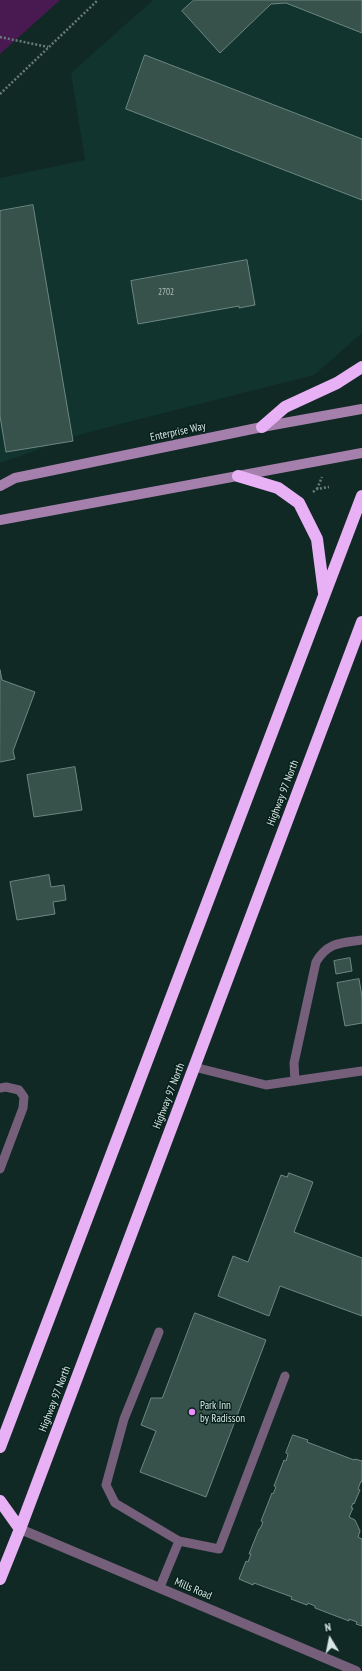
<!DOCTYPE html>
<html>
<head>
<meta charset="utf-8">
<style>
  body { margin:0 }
  #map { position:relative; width:362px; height:1671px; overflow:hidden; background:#112925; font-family:"PT Sans Narrow",sans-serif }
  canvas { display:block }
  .north { position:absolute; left:310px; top:1619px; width:40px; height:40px; -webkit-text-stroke:3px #07201b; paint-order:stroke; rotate:350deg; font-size:11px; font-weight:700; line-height:16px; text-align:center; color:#d8e7e3 }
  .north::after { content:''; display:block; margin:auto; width:14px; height:18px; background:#d8e7e3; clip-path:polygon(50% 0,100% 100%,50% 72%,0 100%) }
</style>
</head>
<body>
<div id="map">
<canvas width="362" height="1671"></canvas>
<div class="north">N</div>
</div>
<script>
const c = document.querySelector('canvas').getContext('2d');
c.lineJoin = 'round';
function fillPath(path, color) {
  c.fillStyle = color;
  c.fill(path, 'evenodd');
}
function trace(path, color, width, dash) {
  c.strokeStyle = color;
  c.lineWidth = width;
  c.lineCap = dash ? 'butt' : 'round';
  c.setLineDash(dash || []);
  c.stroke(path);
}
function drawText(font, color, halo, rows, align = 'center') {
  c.font = font + ' "PT Sans Narrow",sans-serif';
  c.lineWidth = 3;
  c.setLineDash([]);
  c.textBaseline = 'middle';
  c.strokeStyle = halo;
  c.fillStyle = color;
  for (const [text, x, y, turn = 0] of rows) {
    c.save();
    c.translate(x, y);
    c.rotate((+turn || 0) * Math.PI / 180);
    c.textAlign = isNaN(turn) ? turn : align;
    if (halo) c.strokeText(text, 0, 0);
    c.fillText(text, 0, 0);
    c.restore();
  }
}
fillPath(new Path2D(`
  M153 0H362V333L314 375 85 433 0 463V178L85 160 71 73Z`), '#11342e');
fillPath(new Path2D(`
  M0 0H60L0 54Z`), '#481a51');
const building = new Path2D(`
  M194 0H362V33L286 3 271 4 220 53 182 11Z
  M145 55 362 139V200L126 109Z
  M33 205 73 441 6 452 0 416V211Z
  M247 260 255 305 239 308V306L138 324 131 281Z
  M0 670 2 680 35 692 13 751 15 759 0 762Z
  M75 767 82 810 34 817 27 775Z
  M49 875 51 887 64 885 66 900 53 902 55 914 17 920 10 882Z
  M350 958 352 971 336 974 334 961Z
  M359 979 362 997V1023L345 1026 337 983Z
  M289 1173 313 1182 294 1232 362 1258V1316L280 1286 269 1316 218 1296 233 1256 248 1262 281 1175 287 1177Z
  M195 1313 266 1340 206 1497 140 1472 156 1431 141 1425 151 1398H162Z
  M293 1435 308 1440 307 1442 354 1460 355 1459 362 1461V1482L361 1481 358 1489 360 1490 354 1504 353 1503 351 1508H353L349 1517 355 1520 360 1531 358 1537 362 1539V1626L356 1624 357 1622 349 1619V1621L315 1608V1606L308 1603 307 1605 291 1599 292 1597 254 1583 253 1585 239 1579 246 1561 248 1562 251 1554H249L259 1529H260L263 1522 261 1521 272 1493 273 1494 276 1487 274 1486 284 1460 286 1461 288 1454 286 1453Z`);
fillPath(building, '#37514b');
trace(building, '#6c8781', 1);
trace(new Path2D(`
  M0 37 48 47
  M0 94 98 0
  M317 489 322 477
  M313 492 317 489 329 487`), '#687c78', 2.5, [2, 2]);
trace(new Path2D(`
  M194 1067 266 1085 362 1071
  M295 1081 294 1063 316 962C328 942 341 943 362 940
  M0 1088 6 1087 19 1090 24 1097 23 1108 0 1169
  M159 1332 124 1419 106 1485 115 1503 179 1541
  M160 1587 179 1541 219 1549 285 1376`), '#765f7a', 9);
trace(new Path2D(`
  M20 1529 356 1671`), '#765f7a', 10);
trace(new Path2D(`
  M0 486 15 478 262 427 362 409
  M0 520 362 453`), '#a580ac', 10);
trace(new Path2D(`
  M262 427 285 407 337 383 362 367
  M238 476 278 488 299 503 317 539 324 593
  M0 1447 362 496
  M0 1501 20 1529
  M0 1579 20 1529 362 622`), '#e9b1f5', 12);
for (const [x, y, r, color] of [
  [192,1412,4,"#ea8dfd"]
]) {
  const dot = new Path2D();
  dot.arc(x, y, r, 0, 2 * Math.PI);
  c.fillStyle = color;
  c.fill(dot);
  trace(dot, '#07201b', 1.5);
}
drawText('9px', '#b0c2bd', null, [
  ["2702",166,292]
]);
drawText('11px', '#d8e7e3', '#07201b', [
  ["Enterprise Way",178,432,-12],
  ["Highway 97 North",283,793,-69],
  ["Highway 97 North",169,1096,-69],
  ["Highway 97 North",55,1399,-69],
  ["Mills Road",193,1589,23]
]);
drawText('11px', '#d8e7e3', '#07201b', [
  ["Park Inn",200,1406],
  ["by Radisson",200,1419]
], 'left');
</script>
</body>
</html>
